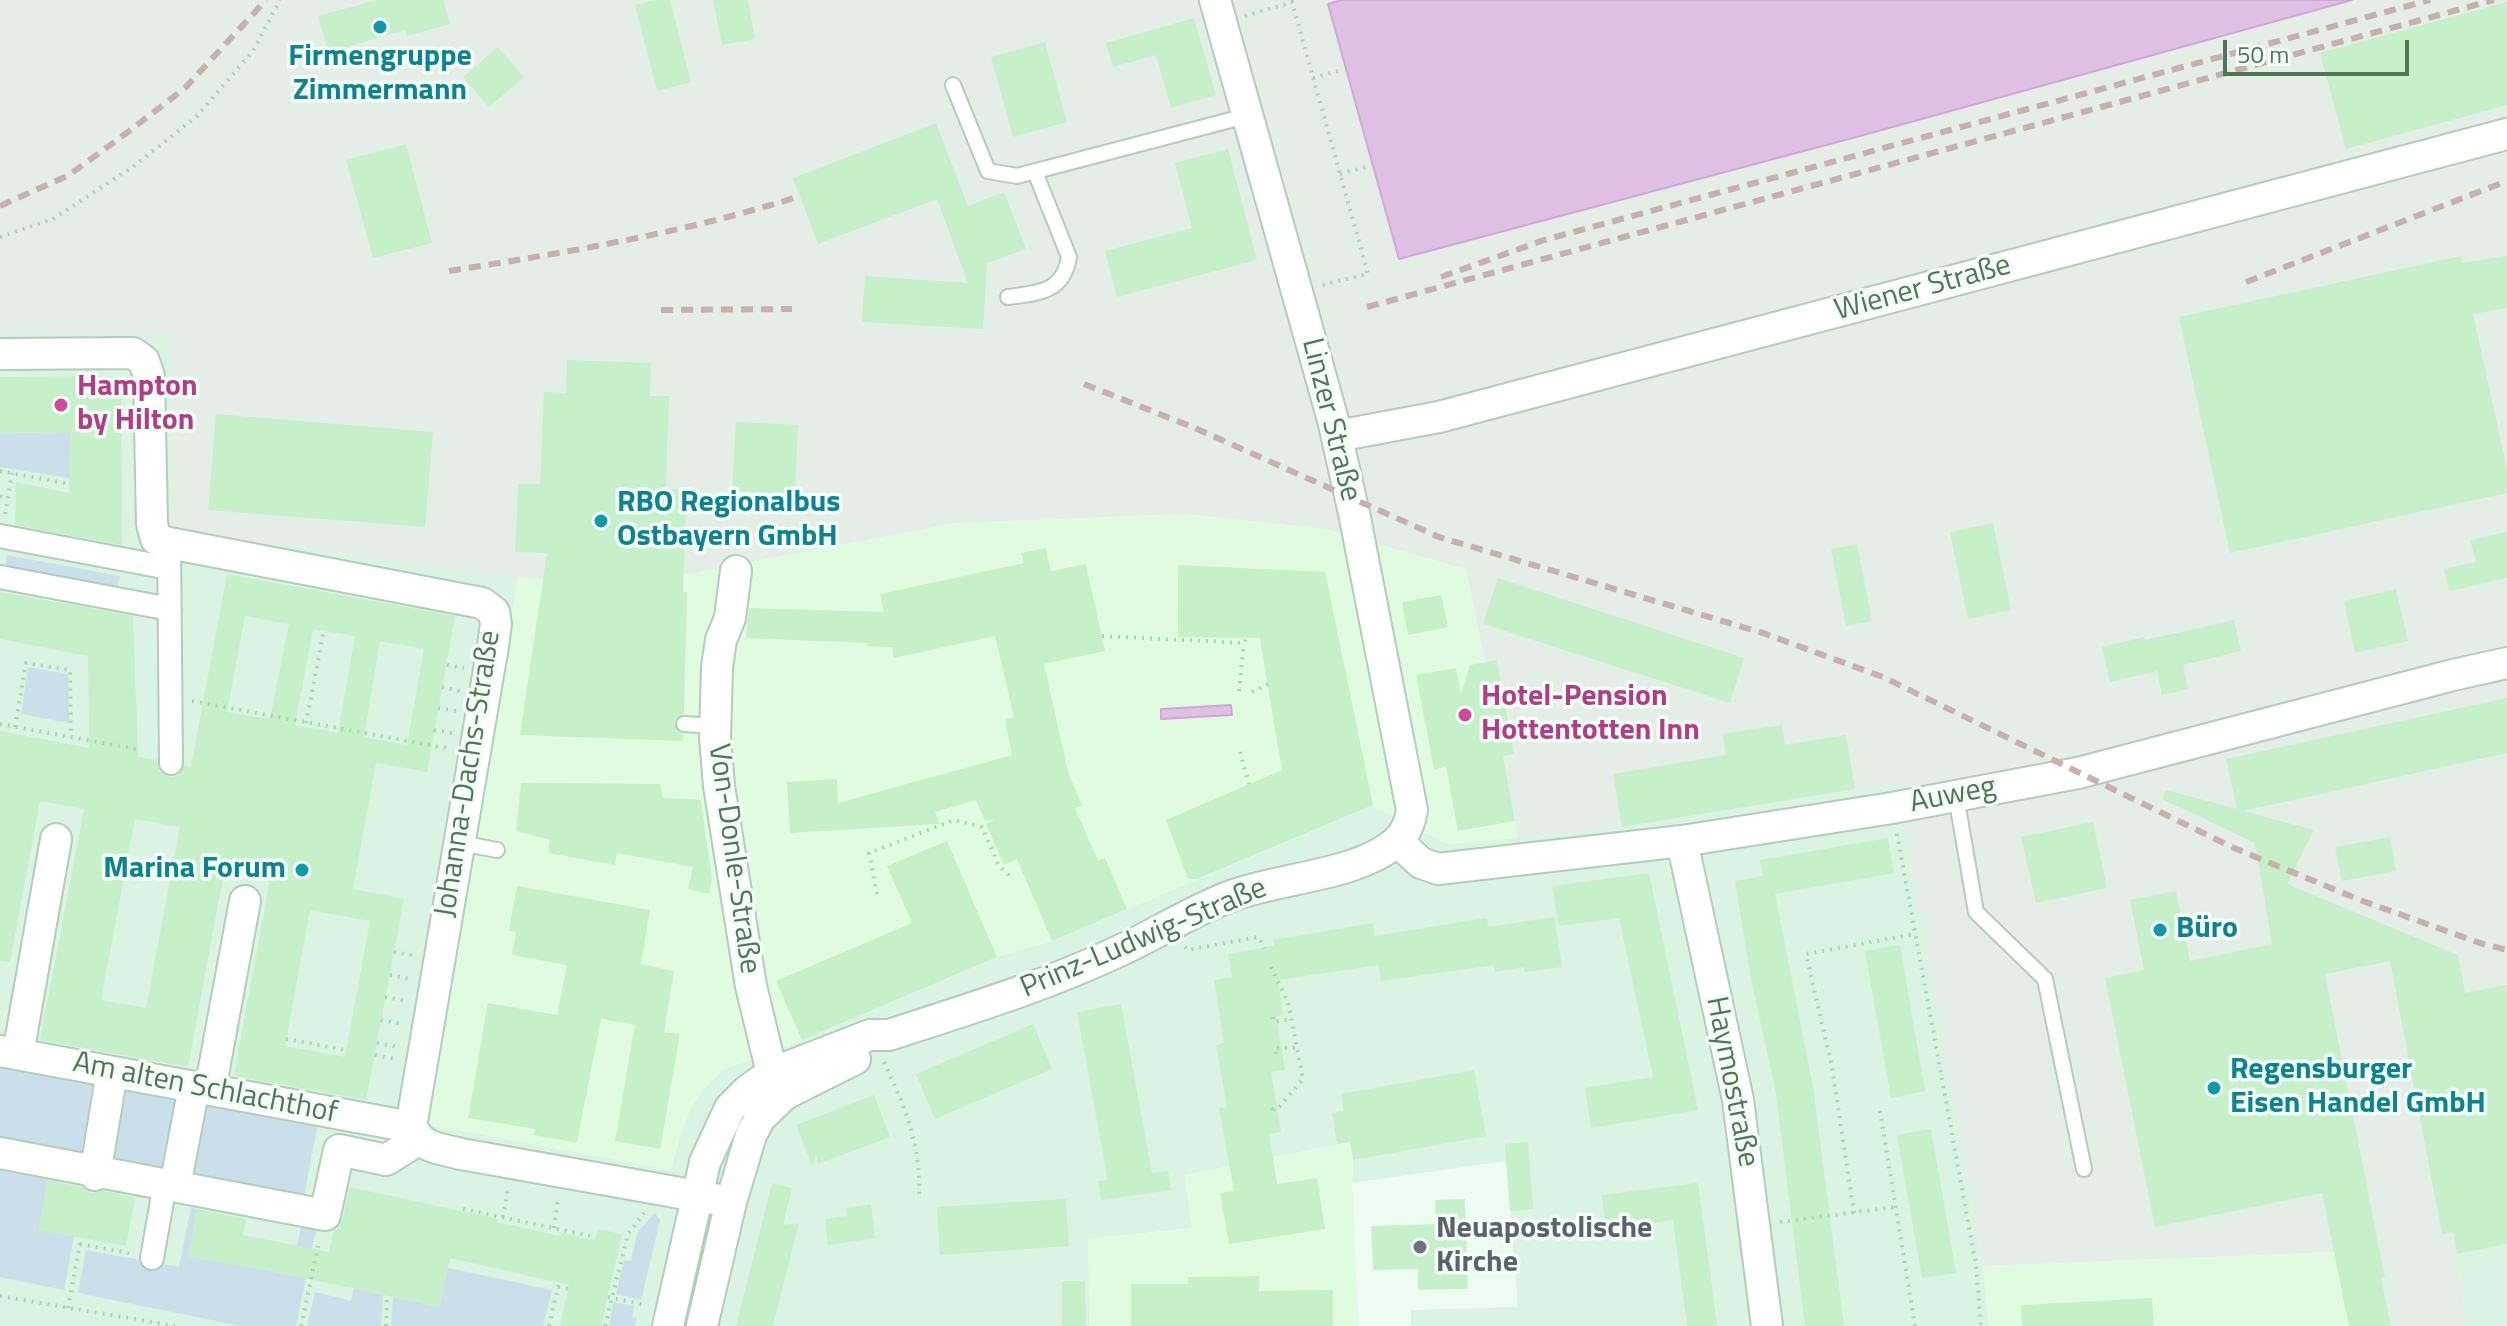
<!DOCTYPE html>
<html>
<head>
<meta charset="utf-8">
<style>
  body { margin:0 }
  #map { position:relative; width:2507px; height:1326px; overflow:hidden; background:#ecfcf1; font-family:"Titillium Web",sans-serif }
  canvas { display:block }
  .scale { position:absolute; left:2223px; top:40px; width:186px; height:36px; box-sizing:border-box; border:4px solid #4f7753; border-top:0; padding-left:10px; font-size:24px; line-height:28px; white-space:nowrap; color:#4f7753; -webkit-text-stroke:6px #f3fef7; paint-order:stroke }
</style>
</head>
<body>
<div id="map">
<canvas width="2507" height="1326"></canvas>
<div class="scale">50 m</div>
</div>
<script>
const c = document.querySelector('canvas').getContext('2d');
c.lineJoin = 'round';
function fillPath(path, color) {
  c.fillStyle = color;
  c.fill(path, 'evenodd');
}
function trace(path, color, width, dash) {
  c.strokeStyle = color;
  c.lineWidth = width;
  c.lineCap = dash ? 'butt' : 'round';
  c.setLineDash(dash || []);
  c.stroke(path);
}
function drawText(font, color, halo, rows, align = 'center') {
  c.font = font + ' "Titillium Web",sans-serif';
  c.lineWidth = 7;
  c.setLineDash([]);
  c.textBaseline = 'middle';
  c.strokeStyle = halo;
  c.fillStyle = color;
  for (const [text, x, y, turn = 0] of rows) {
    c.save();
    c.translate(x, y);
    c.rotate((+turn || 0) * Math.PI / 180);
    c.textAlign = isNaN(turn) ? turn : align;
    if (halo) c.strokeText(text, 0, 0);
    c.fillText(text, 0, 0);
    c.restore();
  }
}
fillPath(new Path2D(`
  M172 333 175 529 518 578 423 1111 671 1170 680 1135 692 1105 711 1081 725 1069 802 1040 997 957 1052 941 1373 805 1448 844 1622 827 1897 782 1983 1266 1989 1326H1411V1310L1518 1307 1506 1161 1352 1183 1353 1160 1350 1142 1185 1175 1192 1228 1089 1239V1326H0V335Z
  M2507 1244V1326H2467L2457 1254Z`), '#daf3e2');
fillPath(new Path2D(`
  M1184 514 1325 529 1466 569 1485 662 1497 660 1514 754 1504 757 1518 838 1447 844 1372 806 1052 941 997 957 802 1040 725 1069 711 1081 692 1105 680 1135 671 1170 428 1125 424 1118 423 1111 518 578 651 581 956 523Z
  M1350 1142 1353 1160 1352 1183 1359 1326H1089L1088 1239 1192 1228 1184 1175Z
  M2334 1252 2349 1326H1989L1983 1266Z`), '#e1fbe1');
fillPath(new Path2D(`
  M0 0H1341L1328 4 1399 259 1860 136 2352 0H2507V1244L2457 1254 2467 1326H2349L2334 1252 1983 1266 1897 783 1622 827 1518 838 1503 756 1514 754 1497 661 1485 662 1466 569 1325 529 1184 514 956 523 651 581 518 578 174 529 171 334 0 335Z`), '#e4eee6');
fillPath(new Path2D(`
  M80 432 70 478 0 467V433Z
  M7 555 120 576 118 589 5 568Z
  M28 667 68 674 69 723 21 714Z
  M0 1062 103 1081 87 1163 0 1146Z
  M119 1084 180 1096 165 1177 104 1166Z
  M203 1100 253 1109V1115L283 1120 284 1115 318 1122 303 1202 188 1181Z
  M0 1158 50 1167 39 1229 74 1236 64 1290 0 1277Z
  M191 1207 197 1209 188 1256 291 1275 301 1227 316 1230 296 1326H241L78 1293 86 1250 179 1267Z
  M655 1213 660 1220 641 1300 616 1294 624 1260 631 1261 637 1233Z
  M448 1268 552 1290 543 1326H391L393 1297 439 1307Z
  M354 1288 383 1295 381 1326H307L315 1292 351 1301Z
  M614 1302 634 1306 632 1317 637 1318 635 1326H609Z`), '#cadfea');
const water = new Path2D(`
  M1341 0H2352L1860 136 1399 259 1328 4Z
  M1231 705 1232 715 1161 719V709Z`);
fillPath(water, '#e1c0e5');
trace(water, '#d1a7d7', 2);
fillPath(new Path2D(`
  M377 0H443L450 24 407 36 405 30 328 52 318 16Z
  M655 0H670L691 82 657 91 635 5Z
  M713 0H748L755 39 722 45Z
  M2507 2V105L2346 149 2320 53Z
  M1194 18 1216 95 1171 108 1156 55 1113 67 1106 43Z
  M1045 42 1067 122 1013 137 991 57Z
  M498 47 524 77 489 107 463 77Z
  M936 123 968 206 1004 192 1026 249 987 263 983 329 862 322 865 276 968 283 937 199 818 244 793 178Z
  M406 144 432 243 373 258 346 160Z
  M1228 149 1257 260 1117 297 1105 251 1192 228 1175 163Z
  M2461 256 2462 263 2507 256V308L2473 314 2507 469V493L2230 553 2179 317Z
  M567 360 651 363 650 396H669L666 489H687L683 592 687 593 684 714 676 718 674 724 678 732 684 734 683 741 520 735 547 553 515 552 518 484H540L544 392 566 393Z
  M121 376 122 545 15 525 16 482 69 493 70 432 0 433V377Z
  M216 414 433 432 425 527 208 510Z
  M736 422 798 425 795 494 732 491Z
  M1993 523 2011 610 1968 619 1950 532Z
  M2507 532V578L2449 591 2444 569 2476 562 2470 540Z
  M1857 544 1872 621 1846 626 1831 549Z
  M1046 548 1051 571 1086 564 1105 651 1044 664 1068 772 1082 806 1075 808 1098 861 1105 858 1127 909 1052 941 1017 859 1004 865 986 824 995 820 985 821 976 800 935 812 940 824 790 833 787 782 837 779 838 803 1012 755 1005 720 1014 717 995 636 894 658 892 647 867 646V643L746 638 749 608 884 612 880 594 1024 563 1021 553Z
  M1178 565 1325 572 1373 805 1197 879H1188L1166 820 1282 770 1260 638 1178 637Z
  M227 574 455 616 427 772 376 763 353 889 404 899 366 1100 234 1076 271 874 225 866 188 1067 40 1040 84 809 40 801 10 962 0 961V731L89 748 88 656 0 639V592L133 616 138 757 157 760 159 771 165 775 172 777 179 775 184 765 191 767ZM245 616 289 624 270 719 227 712ZM313 629 355 636 338 733 295 725ZM380 641 424 649 407 745 364 737ZM135 819 180 827 146 1008 101 1000ZM310 910 370 921 345 1057 285 1046Z
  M1498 578 1744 658 1730 703 1483 624Z
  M2396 589 2408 641 2355 653 2344 601Z
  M1441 595 1448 627 1408 635 1402 602Z
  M2234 620 2241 651 2183 665 2188 689 2162 695 2157 671 2110 682 2102 647 2144 637 2145 640Z
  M1497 660 1514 754 1503 756 1515 821 1458 831 1446 767 1434 769 1416 675 1456 668 1461 694 1470 665Z
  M2507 698V753L2243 811 2314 830 2287 884 2458 955 2465 993 2507 985V1244L2457 1254 2453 1232 2442 1234 2390 961 2325 974 2385 1278H2381L2391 1326H2349L2322 1193 2155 1227 2105 978 2144 970 2130 900 2176 891 2190 961 2272 944 2255 843 2162 799 2166 790 2237 809 2226 759Z
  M1782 725 1785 745 1846 735 1855 789 1622 827 1613 774 1726 755 1723 734Z
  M521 783 660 784 663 798 701 800 712 878 709 894 688 889 693 867 617 853 615 865 548 853 550 840 516 831Z
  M2093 822 2107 888 2036 903 2021 837Z
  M2390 837 2396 871 2342 881 2335 847Z
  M1888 838 1894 873 1775 894 1813 1087 1844 1326H1805L1776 1093 1751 979 1735 881 1763 876 1760 860Z
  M947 841 997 957 802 1040 776 981 912 923 887 866Z
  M1649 873 1698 1110 1591 1128 1585 1088 1653 1077 1619 918 1559 926 1552 886Z
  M517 886 650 910 641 964 674 971 664 1032 680 1034 660 1149 615 1141 635 1025 601 1019 577 1143 534 1135 535 1129 468 1118 488 1003 557 1015 567 965 512 955 516 932 509 931Z
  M1554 917 1562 967 1525 972 1524 967 1495 972 1494 965 1381 981 1379 965 1278 980 1283 1015 1276 1016 1285 1070 1271 1072 1281 1132 1269 1134 1277 1184 1317 1178 1325 1229 1229 1244 1220 1193 1234 1191 1219 1108 1227 1107 1216 1045 1224 1043 1214 980 1232 977 1228 954 1274 946V940L1373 923 1374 936 1487 918 1488 927Z
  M1900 945 1925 1091 1891 1098 1865 951Z
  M1121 1004 1152 1173 1168 1171 1171 1190 1101 1200 1098 1181 1107 1180V1176L1077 1012Z
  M1033 1024 1052 1069 935 1119 916 1074Z
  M1474 1070 1486 1136 1353 1160 1350 1142 1337 1144 1332 1113 1344 1111 1341 1094Z
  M874 1095 890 1137 818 1164 816 1154 813 1168 796 1125Z
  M1931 1129 1956 1273 1922 1278 1897 1135Z
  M1528 1142 1533 1209 1510 1211 1505 1144Z
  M48 1180 82 1187 91 1193 103 1191 135 1197 126 1246 38 1230Z
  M772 1183 792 1188 783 1225 799 1223 773 1326H736Z
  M1698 1183 1709 1264 1717 1326H1687L1673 1220 1606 1229 1602 1195Z
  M349 1187 498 1219 497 1222 559 1236 560 1232 595 1240 598 1229 622 1234 601 1326H560L569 1285 450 1258 439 1307 291 1275 188 1256 197 1209 246 1219 243 1235 329 1252 334 1230 343 1219Z
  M1066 1199 1069 1246 940 1255 937 1207Z
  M1465 1199 1468 1289 1418 1290V1269L1373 1270 1371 1226 1436 1224 1435 1200Z
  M871 1204 875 1238 828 1245 825 1219 847 1216 846 1208Z
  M1259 1276V1291L1333 1290V1326H1131V1284H1188V1277Z
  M1062 1281H1085L1086 1326H1062Z
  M2152 1298 2154 1326H2022L2021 1305Z`), '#c5f0ca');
const service = new Path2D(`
  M953 85 988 171 1017 176 1246 116
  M1008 297C1038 293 1063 293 1069 257L1035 172
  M684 724 715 726
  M1956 796 1976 912 2045 979 2084 1169
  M459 843 497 850`);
const pedestrian = new Path2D(`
  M0 536 169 568
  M169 543 171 763
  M0 577 170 609
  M152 1258 165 1184`);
const minor = new Path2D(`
  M0 354 133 353 144 361 149 376 152 524 156 539 169 543 482 603 494 612 496 624 493 646 411 1127C423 1149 438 1148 461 1154L731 1202
  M1337 436 1439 417 2507 134
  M736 571 730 618 721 640 717 667 715 737 719 786 751 986 772 1073 785 1094
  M1682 841 1738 1100 1767 1326
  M1398 842 1421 863 1438 869 1682 841 1892 808 2078 773 2453 675 2507 663
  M0 1051 411 1127
  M18 1054 56 839
  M210 1090 245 901
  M0 1153 325 1215 339 1150 386 1160 418 1140
  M95 1175 112 1072
  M175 1186 194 1087
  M668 1326 705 1162 730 1108 747 1091 772 1073 870 1035H889C965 1010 1043 987 1117 952 1155 935 1191 911 1231 896 1277 879 1342 876 1382 852 1400 842 1409 830 1412 810L1354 513 1333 420 1215 0
  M702 1326 731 1202 751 1135 760 1118 785 1094 855 1059`);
trace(service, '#b1ceb6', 18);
trace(pedestrian, '#b1ceb6', 26);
trace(minor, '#b1ceb6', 34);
trace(new Path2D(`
  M1245 16 1292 2 1368 274 1321 285
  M1313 78 1338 71
  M1340 174 1366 167
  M0 237 53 219 134 166 196 117 253 51 280 0
  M0 471 70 484
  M0 496 7 499
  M5 514 12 473
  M1102 636 1244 643 1247 637
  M447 665 464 668
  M442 687 460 691
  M1239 691 1244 643
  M1252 692 1268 684
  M192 701 451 749
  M438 708 456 711
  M306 723 324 630
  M0 724 136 749
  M15 727 26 663 70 670 71 737
  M434 730 452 733
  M1240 752 1249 784
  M1897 834 1976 1265 1981 1326
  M877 894 869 853 954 820 982 827 999 866 1012 878
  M1185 947 1187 950 1258 937 1265 948
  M394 952 415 956
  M1271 967 1288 1002 1303 1079 1279 1107 1273 1109V1115
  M390 975 411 979
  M385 997 407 1001
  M1273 1017 1274 1022 1292 1019
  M381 1020 402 1024
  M286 1039 346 1050
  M377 1043 398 1047
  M1276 1054 1275 1048H1298
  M375 1055 396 1059
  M884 1062C906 1110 921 1144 919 1198
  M1880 1111 1915 1326
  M463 1209 596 1237
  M1854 1213 1832 1067 1806 954 1915 934
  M503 1217 508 1189
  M1780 1222 1895 1207
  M554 1228 558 1199
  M80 1244 129 1253
  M0 1296 175 1326
  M608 1297 645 1305
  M68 1308 81 1238
  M301 1326 319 1242
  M386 1326 387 1296
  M549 1326 558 1287 568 1289
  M605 1326 628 1234 644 1213`), '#a7d6ad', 4, [2, 6]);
trace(service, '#fff', 14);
trace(pedestrian, '#fff', 22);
trace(minor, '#fff', 30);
trace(new Path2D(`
  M0 206 69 175 128 132 185 88 266 0
  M449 271C568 252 685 233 800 196
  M1441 277 1544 240 2430 0
  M2246 282 2507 181
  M1367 307 2494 0
  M661 310 792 309
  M1084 384 1195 428 1439 537 1763 633 1883 677 2234 848 2360 900 2480 943 2507 950`), '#c7b1a9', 6, [12, 8]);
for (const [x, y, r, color] of [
  [380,27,8,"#0f9aa8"],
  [61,405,8,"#d1479c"],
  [601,521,8,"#0f9aa8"],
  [1465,715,8,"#d1479c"],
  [302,870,8,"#0f9aa8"],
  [2160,930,8,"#0f9aa8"],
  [2214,1088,8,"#0f9aa8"],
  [1420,1247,8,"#6b7280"]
]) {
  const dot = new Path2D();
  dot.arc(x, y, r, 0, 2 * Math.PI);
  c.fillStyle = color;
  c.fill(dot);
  trace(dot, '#f3fef7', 3);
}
drawText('bold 30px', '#0d838f', '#f3fef7', [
  ["Firmengruppe",380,58,"center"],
  ["Zimmermann",380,92,"center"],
  ["RBO Regionalbus",617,504],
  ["Ostbayern GmbH",617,538],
  ["Marina Forum",286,870,"right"],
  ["Büro",2176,930],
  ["Regensburger",2230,1071],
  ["Eisen Handel GmbH",2230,1105]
], 'left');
drawText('30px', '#4f7753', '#f3fef7', [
  ["Wiener Straße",1923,289,-15],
  ["Linzer Straße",1330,420,76],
  ["Johanna-Dachs-Straße",469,774,-81],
  ["Auweg",1953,796,-11],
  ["Von-Donle-Straße",733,859,82],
  ["Prinz-Ludwig-Straße",1144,939,-23],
  ["Haymostraße",1731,1082,79],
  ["Am alten Schlachthof",205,1089,11]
]);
drawText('bold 30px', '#b23c85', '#f3fef7', [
  ["Hampton",77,388],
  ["by Hilton",77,422],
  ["Hotel-Pension",1481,698],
  ["Hottentotten Inn",1481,732]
], 'left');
drawText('bold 30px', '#5b616d', '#f3fef7', [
  ["Neuapostolische",1436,1230],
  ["Kirche",1436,1264]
], 'left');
</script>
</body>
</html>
